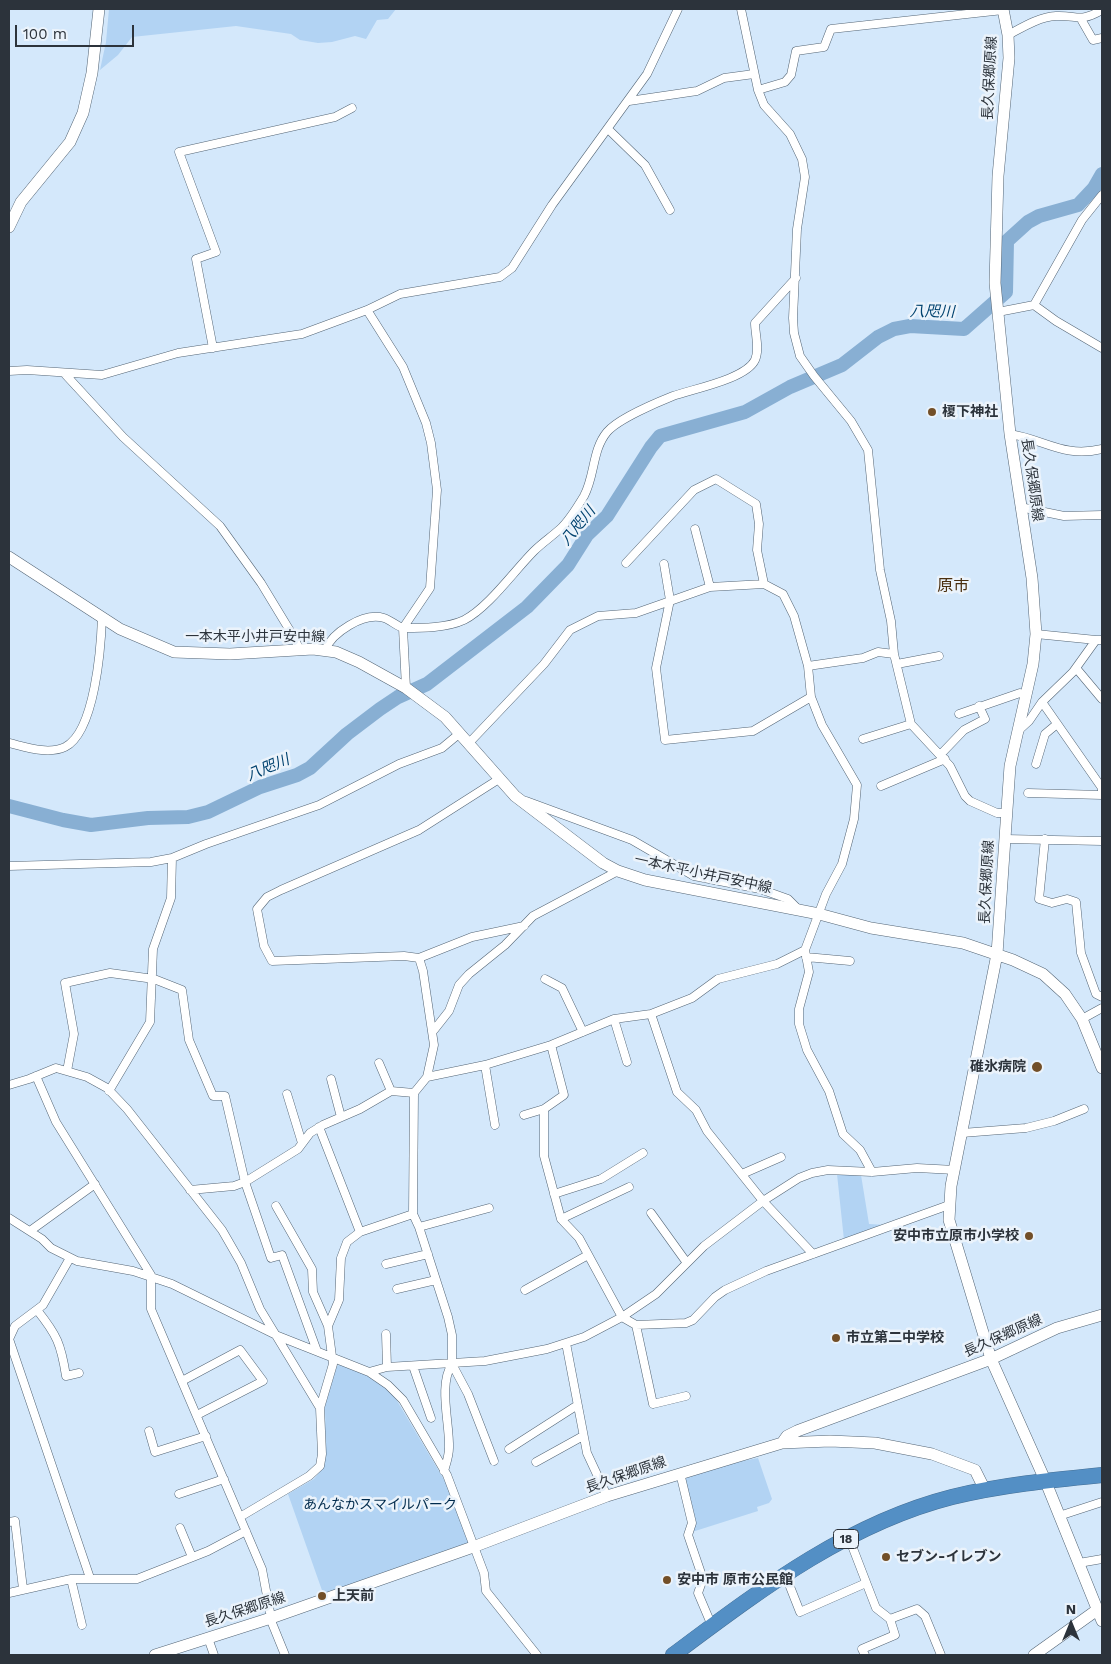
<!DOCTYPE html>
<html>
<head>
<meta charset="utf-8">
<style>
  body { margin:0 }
  #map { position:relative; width:1111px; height:1664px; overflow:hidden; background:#d4e8fb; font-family:"Work Sans",sans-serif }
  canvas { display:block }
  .frame { position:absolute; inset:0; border:10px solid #2c333b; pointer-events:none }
  .north { position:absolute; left:1046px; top:1599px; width:50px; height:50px; -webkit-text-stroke:4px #ebf3fb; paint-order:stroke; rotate:0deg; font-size:14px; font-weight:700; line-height:20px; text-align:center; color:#2c333b }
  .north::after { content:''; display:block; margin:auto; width:18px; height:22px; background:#2c333b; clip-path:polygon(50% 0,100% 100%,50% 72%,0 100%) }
  .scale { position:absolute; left:15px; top:25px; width:119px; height:22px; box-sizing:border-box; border:2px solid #2c333b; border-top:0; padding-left:6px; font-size:15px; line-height:18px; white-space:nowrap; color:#2c333b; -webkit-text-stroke:4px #ebf3fb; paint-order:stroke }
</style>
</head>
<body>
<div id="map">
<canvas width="1111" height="1664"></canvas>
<div class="frame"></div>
<div class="north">N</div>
<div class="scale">100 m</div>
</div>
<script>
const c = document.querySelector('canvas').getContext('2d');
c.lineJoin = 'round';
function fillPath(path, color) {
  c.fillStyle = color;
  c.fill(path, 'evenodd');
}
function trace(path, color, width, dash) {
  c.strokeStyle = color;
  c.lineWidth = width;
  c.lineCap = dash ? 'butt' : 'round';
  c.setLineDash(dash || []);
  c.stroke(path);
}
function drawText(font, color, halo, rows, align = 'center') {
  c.font = font + ' "Work Sans","Noto Sans JP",sans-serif';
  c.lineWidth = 5;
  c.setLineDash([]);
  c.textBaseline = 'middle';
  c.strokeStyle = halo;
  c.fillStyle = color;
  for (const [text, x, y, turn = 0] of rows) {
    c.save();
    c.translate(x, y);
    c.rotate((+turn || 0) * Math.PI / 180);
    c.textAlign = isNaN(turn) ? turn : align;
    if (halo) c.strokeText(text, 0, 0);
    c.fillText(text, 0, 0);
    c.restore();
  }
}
fillPath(new Path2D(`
  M109 9H396L388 19 377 20 366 39 355 36 332 42 318 43 300 40 291 34 236 26 132 37 118 55 100 70 106 42Z
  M837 1174 861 1175 869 1224 886 1225 844 1240Z
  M341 1364 381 1382 393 1394 449 1488 469 1545 324 1596 288 1494 314 1479 319 1473 326 1457 325 1406 337 1366Z
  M758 1458 772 1499 769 1503 757 1507 758 1511 692 1532 696 1521 685 1478 732 1463Z`), '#b2d3f3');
trace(new Path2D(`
  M9 806 63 820 91 825 148 818 188 817 208 812 260 787 297 775 310 768 347 734 380 709 398 697 427 684 527 607 568 565 587 535 607 516 651 447 660 436 745 412 790 387 842 365 878 337 894 329 910 326 964 329 1006 292 1007 241 1028 222 1039 216 1078 205 1094 188 1102 174`), '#88afd3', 14);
const street = new Path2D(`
  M741 9 758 90 764 105 790 134 802 159 805 177 797 229 793 318 794 333 800 356 814 376 851 421 868 450 880 570 891 621 894 654 911 724 950 766 965 796 970 801 997 813H1006
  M1081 19 1093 40 1102 38
  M1008 35C1023 27 1039 17 1056 16 1078 15 1079 23 1102 10
  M758 90 785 82 791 75 796 51 824 47 831 29 1003 10
  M629 101 697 91 724 78 754 74
  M608 129 645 165 670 210
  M1034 305 1082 220 1102 195
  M367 310 403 367 426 423 431 443 437 490 430 588 403 628 406 688
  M998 312 1034 305 1056 321 1102 348
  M213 348 196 259 216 252 179 152 335 117 352 108
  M9 371 27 370 102 375 178 353 302 334 367 310 400 294 500 277 512 268 552 205 647 74 678 9
  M64 373 123 437 220 526 261 583 295 639 299 649
  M1010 434C1046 440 1063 458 1102 449
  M1020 507 1064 516 1102 515
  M695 529 710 587
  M626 563 694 490 716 479 756 504 759 524 757 550 764 584
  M664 564 670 600 656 668 665 740 753 731 811 697
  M1036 634 1096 640
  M325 650C332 633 363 612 384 618 391 620 397 627 404 628 422 628 447 628 464 620 488 608 514 571 534 551 542 543 551 537 560 529 569 521 578 506 584 496 595 476 592 450 607 432 618 419 658 402 673 396 693 389 746 379 755 360 760 349 755 334 755 323L796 278
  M897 664 939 656
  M808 666 863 658 878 652 894 654
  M1076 668 1102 699
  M1042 702 1102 788V795
  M959 714 1020 693 1027 695
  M1018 731 1029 721 1042 702 1073 672 1096 640H1102
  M863 739 911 724
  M9 743C26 747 48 755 65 747 95 732 101 647 102 617
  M469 743 544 664 570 630 598 616 636 613 710 587 764 584 783 594 794 616 808 666 811 697 822 725 857 785 854 819 842 864 826 894 805 950 809 972 799 1009V1024L807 1050 829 1091 843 1134 860 1150 872 1172
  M941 754 964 730 985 719 979 706
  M1036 764 1045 734 1057 724
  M881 786 945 759
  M1028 793 1102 795
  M526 801 632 840 694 876 760 889 788 899 798 909
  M1005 839 1102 841
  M1045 839 1039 899 1052 903 1067 899 1076 902 1081 953 1096 994 1102 997
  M9 866 151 862 172 858 206 844 319 805 399 764 442 748 460 733
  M806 957 850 961
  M419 958 472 937 524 926
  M545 979 562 988 583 1032
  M651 1014 677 1092 696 1110 707 1131 763 1201 813 1254
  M614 1019 627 1062
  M1082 1019 1102 1008
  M434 1030 449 1011 459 985 469 974 505 945 533 916 618 871
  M379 1063 391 1091
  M485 1065 495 1125
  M67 1071 74 1034 65 983 110 973 154 979 182 990 189 1040 213 1096H225L245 1182 271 1258 282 1255 317 1351
  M36 1076 56 1122 151 1275V1309L262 1569 272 1623 285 1655
  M427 1077 485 1065 551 1045 614 1019 651 1014 692 998 718 979 777 964 805 950
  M331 1079 341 1117
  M9 1085 29 1079 56 1068 87 1077 107 1088 127 1109 222 1230 241 1263 260 1309 320 1408
  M109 1091 150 1022 153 949 171 898 172 858
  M287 1094 302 1143
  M544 1109V1156L561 1219 579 1238 622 1317 636 1325 686 1323 693 1320 715 1297 725 1290 766 1271 949 1205
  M524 1115 544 1109 564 1095 551 1045
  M319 1127 360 1232
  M962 1133 1026 1128 1054 1121 1084 1109
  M742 1174 781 1157
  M190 1190 234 1186 245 1182 298 1149 310 1133 323 1125 360 1109 391 1091 414 1093
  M554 1194 601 1179 643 1153
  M276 1206 312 1269 313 1292 328 1326
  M651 1213 687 1263
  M9 1218 42 1239 51 1248 77 1261 133 1271 172 1284 278 1336 369 1372 388 1385 403 1400 447 1475 484 1573 486 1591 537 1655
  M561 1219 629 1187
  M419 1227 489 1208
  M30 1231 95 1184
  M70 1258 43 1305 15 1326 9 1339 90 1578
  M386 1264 428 1254
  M397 1289 436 1280
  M525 1290 588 1255
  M37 1310C57 1335 61 1344 66 1376L79 1373
  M636 1325 653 1404 686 1396
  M386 1334 387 1367
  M566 1343 587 1453 607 1496
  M413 1366 431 1418
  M369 1372 387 1367 485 1361 547 1349 584 1337 622 1317 656 1294 704 1246 763 1201 799 1178 812 1173 828 1170 872 1172 917 1168 955 1170
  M182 1381 240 1350 263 1381 197 1415
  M149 1431 155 1452 206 1436
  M509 1449 576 1406
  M494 1461 468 1394 452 1364V1335L448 1317 419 1227 413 1214 414 1093 427 1077 434 1045 423 971 419 958 404 956 272 961 264 946 257 909 267 897 281 890 419 830 499 779
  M536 1462 583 1436
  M444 1471C446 1464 449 1456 449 1448 450 1424 438 1385 452 1364
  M680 1473 692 1523 688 1535 703 1579 698 1593 712 1626
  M179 1494 224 1479
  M1059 1516 1102 1502
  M240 1517 309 1476 320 1466 322 1454 320 1408 333 1364 328 1326 339 1300 341 1258 347 1242 360 1232 413 1214
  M9 1522 15 1521 23 1589
  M180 1528 192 1557
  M849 1538 876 1608 890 1619 917 1609 925 1616 941 1655
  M1079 1563 1102 1559
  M785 1574 800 1612 866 1583
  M71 1579 82 1625
  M9 1593 71 1579H137L208 1551 246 1531
  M208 1638 214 1655
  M865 1655 862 1649 895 1635 890 1619`);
const secondary = new Path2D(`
  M1003 9 1008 35 1009 58 998 176 995 283 1010 434 1032 578 1036 634 1033 664 1010 766 997 954 951 1186 949 1220 991 1359 1045 1480 1102 1621
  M9 227 21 202 70 142 83 113 92 73 99 9
  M9 557 120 629 174 652 230 654 313 649 336 652 359 662 406 688 445 717 515 796 603 863 618 871 645 880 819 914 871 928 963 943 1013 960 1043 974 1065 994 1082 1019 1102 1068
  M782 1443 787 1436 797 1431 991 1359 1057 1328 1102 1315
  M155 1655 271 1618 473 1547 607 1496 782 1443 830 1441 875 1443 932 1454 975 1470 985 1490
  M1034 1655 1097 1610`);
const highway = new Path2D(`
  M673 1655C759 1591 846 1524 952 1497 1001 1485 1052 1480 1102 1475`);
trace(street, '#546575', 9);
trace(secondary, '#546575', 12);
trace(highway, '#456f95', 16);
trace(street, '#fff', 8);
trace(secondary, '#fff', 11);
trace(highway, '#538fc5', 15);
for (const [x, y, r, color] of [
  [932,412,5,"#724f28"],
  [1037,1067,6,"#724f28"],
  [1029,1236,5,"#724f28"],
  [836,1338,5,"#724f28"],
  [886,1557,5,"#724f28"],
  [667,1580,5,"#724f28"],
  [322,1596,5,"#724f28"]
]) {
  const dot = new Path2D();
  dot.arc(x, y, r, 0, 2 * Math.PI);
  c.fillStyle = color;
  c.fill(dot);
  trace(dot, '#ebf3fb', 2);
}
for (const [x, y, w] of [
  [846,1539,25]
]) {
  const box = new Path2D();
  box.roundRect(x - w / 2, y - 9.5, w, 19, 4);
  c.fillStyle = '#ebf3fb';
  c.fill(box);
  trace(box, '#2c333b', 1);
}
drawText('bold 12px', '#2c333b', null, [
  ["18",846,1539]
]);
drawText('14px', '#2c333b', '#ebf3fb', [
  ["長久保郷原線",990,78,-87],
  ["長久保郷原線",1032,480,82],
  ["一本木平小井戸安中線",255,637],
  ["一本木平小井戸安中線",703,874,12],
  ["長久保郷原線",987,882,-87],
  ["長久保郷原線",1003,1336,-24],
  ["長久保郷原線",626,1475,-19],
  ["長久保郷原線",245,1610,-18]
]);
drawText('bold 14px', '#2c333b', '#ebf3fb', [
  ["榎下神社",942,412],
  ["碓氷病院",1026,1067,"right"],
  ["安中市立原市小学校",1019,1236,"right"],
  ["市立第二中学校",846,1338],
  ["セブン-イレブン",896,1557],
  ["安中市 原市公民館",677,1580],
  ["上天前",332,1596]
], 'left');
drawText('14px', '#002b4d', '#ebf3fb', [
  ["あんなかスマイルパーク",380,1505]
]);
drawText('italic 15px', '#01426f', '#ebf3fb', [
  ["八咫川",932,312,1],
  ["八咫川",578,526,-51],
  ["八咫川",268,768,-23]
]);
drawText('16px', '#4a2f0f', '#ebf3fb', [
  ["原市",953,586]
]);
</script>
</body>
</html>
